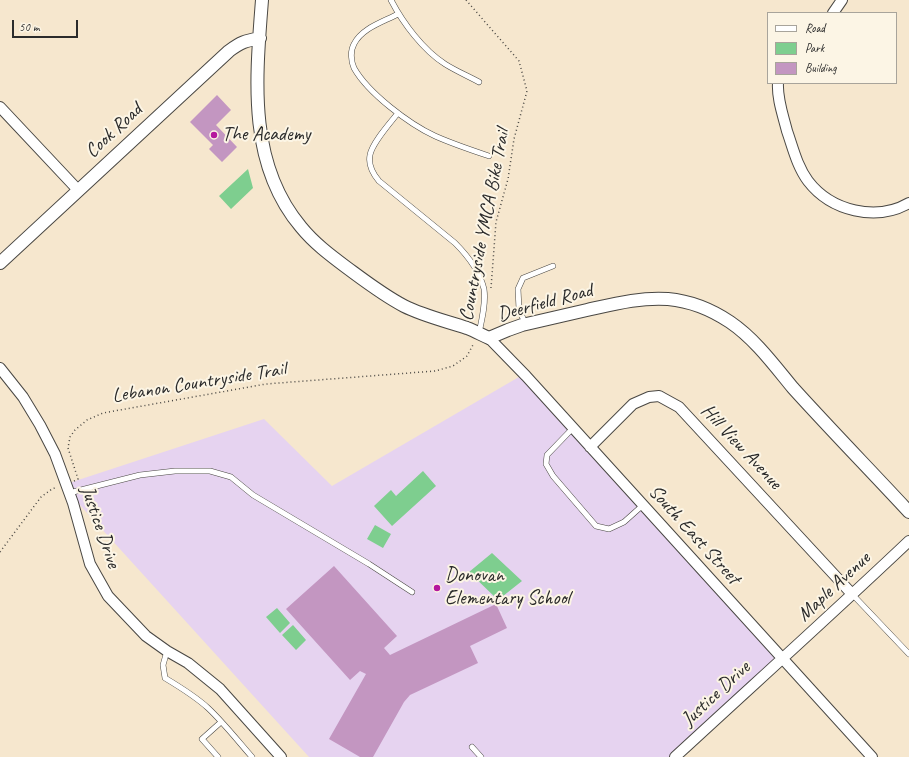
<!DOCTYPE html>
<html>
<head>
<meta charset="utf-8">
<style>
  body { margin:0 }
  #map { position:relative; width:909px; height:757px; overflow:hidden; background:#f6e7ce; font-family:Caveat,sans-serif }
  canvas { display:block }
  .legend { position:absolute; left:767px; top:12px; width:130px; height:72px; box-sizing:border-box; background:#fcf5e5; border:1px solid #a8a49b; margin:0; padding:5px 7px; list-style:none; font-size:12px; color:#2b2b2b }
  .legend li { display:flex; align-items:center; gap:8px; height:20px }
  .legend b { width:20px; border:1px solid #a8a49b }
  .scale { position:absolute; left:12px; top:20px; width:66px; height:18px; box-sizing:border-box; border:2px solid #2b2b2b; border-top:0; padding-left:5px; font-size:12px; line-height:14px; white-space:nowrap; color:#2b2b2b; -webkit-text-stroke:3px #fcf5e5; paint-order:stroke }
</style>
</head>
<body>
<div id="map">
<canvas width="909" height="757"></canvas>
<ul class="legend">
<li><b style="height:5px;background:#fff"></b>Road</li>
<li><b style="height:11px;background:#7ece8f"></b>Park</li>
<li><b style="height:11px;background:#c396c1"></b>Building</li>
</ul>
<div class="scale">50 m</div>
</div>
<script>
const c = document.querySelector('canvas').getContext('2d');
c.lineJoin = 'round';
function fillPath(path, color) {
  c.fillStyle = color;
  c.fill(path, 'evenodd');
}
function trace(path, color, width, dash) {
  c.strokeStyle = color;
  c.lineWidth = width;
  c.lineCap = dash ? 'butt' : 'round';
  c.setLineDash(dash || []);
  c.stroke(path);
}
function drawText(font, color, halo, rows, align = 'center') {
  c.font = font + ' Caveat,sans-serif';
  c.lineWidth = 4;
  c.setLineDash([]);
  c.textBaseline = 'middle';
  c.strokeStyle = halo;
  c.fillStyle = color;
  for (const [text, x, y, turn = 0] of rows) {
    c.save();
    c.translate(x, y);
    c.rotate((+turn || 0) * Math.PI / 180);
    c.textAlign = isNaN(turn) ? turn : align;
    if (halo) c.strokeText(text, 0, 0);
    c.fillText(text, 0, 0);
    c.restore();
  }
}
fillPath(new Path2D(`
  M524 374 782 658 675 757H309L69 493 66 484 264 419 332 486Z`), '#e6d3f0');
fillPath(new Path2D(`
  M248 169 253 188 231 209 219 196Z
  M423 471 436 486 392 526 374 506 391 490 396 496Z
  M375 525 391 534 383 548 367 539Z
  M492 553 522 581 498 600 469 572Z
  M277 608 290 623 280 633 266 617Z
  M293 625 306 640 296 650 282 635Z`), '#7ece8f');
fillPath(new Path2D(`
  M217 95 231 110 216 125 237 147 222 162 209 149 213 145 190 122Z
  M334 566 397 636 384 648 390 655 496 604 507 628 470 646 478 663 410 695 404 702 373 757H360L329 739 366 674 360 671 350 680 286 609Z`), '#c396c1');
const service = new Path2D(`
  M391 0C403 23 423 50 445 64 456 71 468 76 479 82
  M398 14C383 22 362 28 354 44 350 51 351 61 354 68 368 93 409 124 435 136 453 144 471 150 489 156
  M398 113C390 123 372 143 370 155 368 165 373 174 379 181L455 243C467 255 480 272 484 289 486 303 482 319 479 333
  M525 323 519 309 518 289 523 278 553 266
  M573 428 547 455 546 464 553 476 596 526 609 529 624 522 643 505
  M69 493 140 475 175 471H210L231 477 253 495 369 564 412 592
  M852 594 909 654
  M167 651 163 665 165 678C180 687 195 696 208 708 223 722 238 741 252 757
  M472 747 481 757
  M218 757 202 739 221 722`);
const minor = new Path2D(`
  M833 13 842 0
  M778 83C777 99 783 115 787 131 793 148 797 166 808 181 831 211 876 222 909 203
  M0 107 78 190
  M489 338 526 376 872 757
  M0 368 23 397 40 425 55 454 73 503 90 564 108 596 146 636 167 651 188 663 220 689 281 757
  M590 447 633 404 649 397 659 396 679 407 852 594
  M675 757C753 685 832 614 909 541`);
const tertiary = new Path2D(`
  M262 0C256 78 247 163 301 227 314 243 330 255 346 267 365 281 383 295 404 306 424 316 446 321 467 328 475 331 482 335 489 338L508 330 522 325C544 320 565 315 587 310 614 304 641 297 668 299 690 301 712 310 730 322 755 339 774 365 793 388 831 430 871 471 909 512
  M0 263 229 51C241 42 245 41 260 38`);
trace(service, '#494743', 6);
trace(minor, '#494743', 12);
trace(tertiary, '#494743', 14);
trace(new Path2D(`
  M466 0 519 61 527 91 514 139 508 179 496 222 491 288
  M74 481 78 479 68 448 70 437 75 430 87 420 103 413 266 384 435 371 453 366 467 356 474 343
  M0 552 41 497 52 489 57 487`), '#494743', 1.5, [1, 3]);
trace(service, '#fff', 5);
trace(minor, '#fff', 10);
trace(tertiary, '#fff', 12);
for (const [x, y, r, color] of [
  [214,135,4,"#b5179e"],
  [437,588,4,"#b5179e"]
]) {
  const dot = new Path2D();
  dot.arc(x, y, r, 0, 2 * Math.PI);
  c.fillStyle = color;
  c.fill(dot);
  trace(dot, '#fcf5e5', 1.5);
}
drawText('20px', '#2b2b2b', '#fcf5e5', [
  ["Cook Road",114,131,-43],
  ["Countryside YMCA Bike Trail",485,225,-79],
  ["Deerfield Road",545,303,-15],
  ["Lebanon Countryside Trail",199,383,-9],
  ["Hill View Avenue",741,447,47],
  ["Justice Drive",100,527,71],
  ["South East Street",694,535,48],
  ["Maple Avenue",834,587,-43],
  ["Justice Drive",716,694,-43]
]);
drawText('20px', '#2b2b2b', '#fcf5e5', [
  ["The Academy",222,135],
  ["Donovan",445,576],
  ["Elementary School",445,599]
], 'left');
</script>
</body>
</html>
